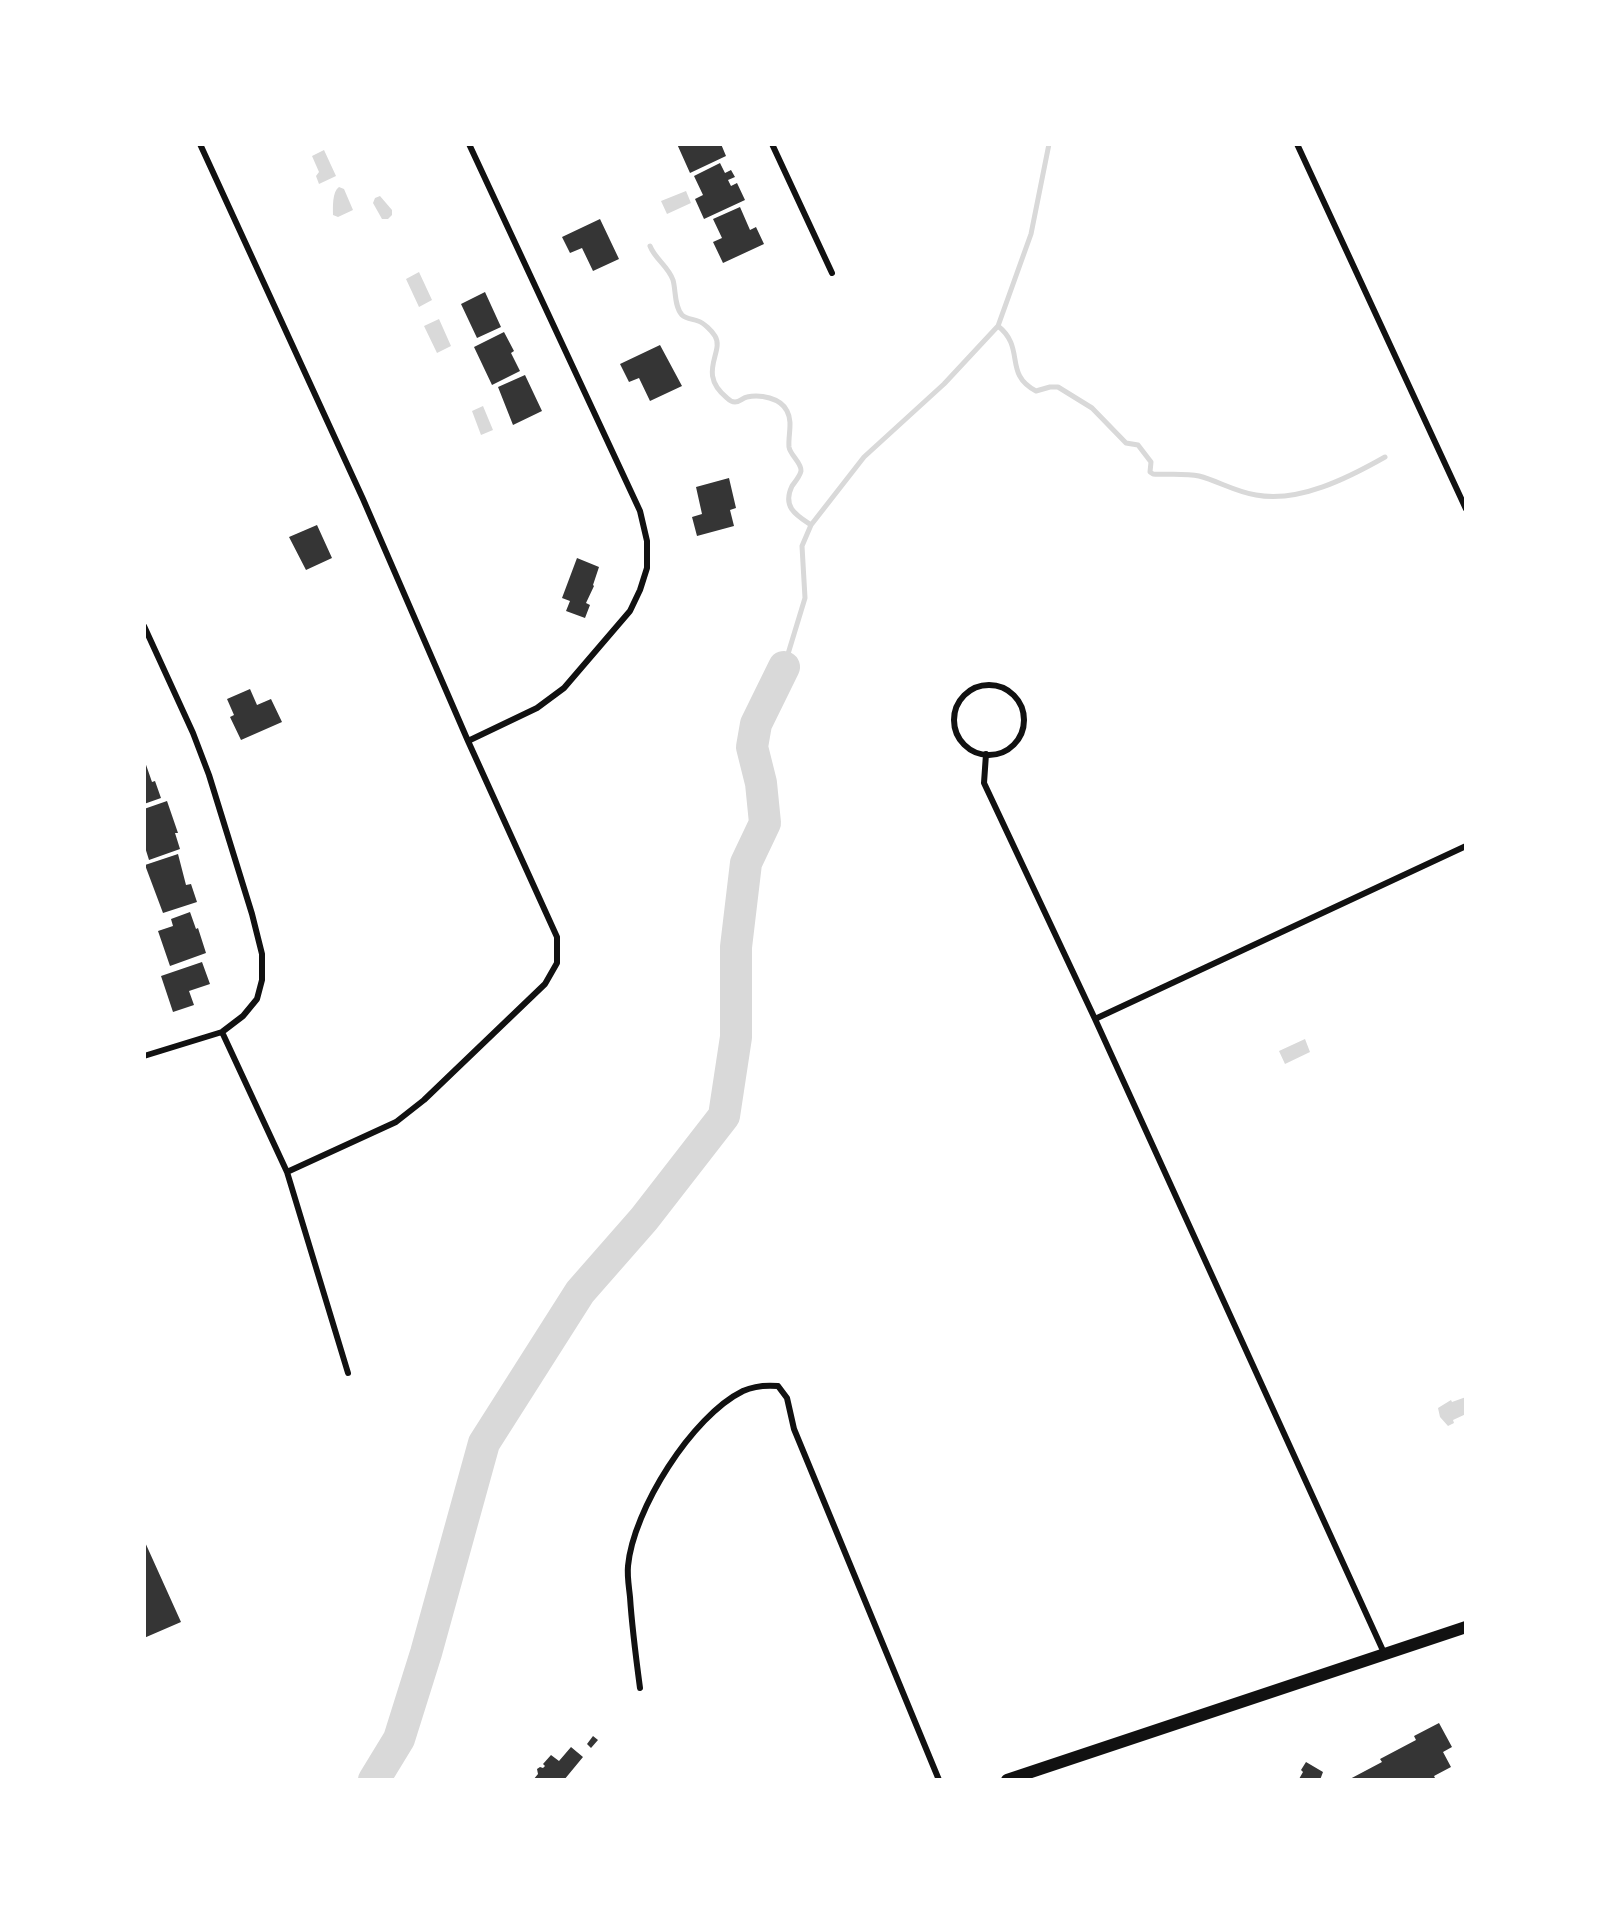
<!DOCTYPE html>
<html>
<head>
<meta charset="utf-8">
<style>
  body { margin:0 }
  #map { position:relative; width:1610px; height:1924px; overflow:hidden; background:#fff; font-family:Raleway,sans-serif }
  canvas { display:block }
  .frame { position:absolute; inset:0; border:146px solid #fff; pointer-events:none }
</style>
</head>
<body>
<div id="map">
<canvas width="1610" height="1924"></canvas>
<div class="frame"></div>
</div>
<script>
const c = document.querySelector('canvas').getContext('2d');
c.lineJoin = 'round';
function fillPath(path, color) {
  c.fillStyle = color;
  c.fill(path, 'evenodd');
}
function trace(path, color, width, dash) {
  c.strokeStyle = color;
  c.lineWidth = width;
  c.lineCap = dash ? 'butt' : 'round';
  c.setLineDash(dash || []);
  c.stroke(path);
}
fillPath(new Path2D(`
  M324 150 336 176 319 184 316 176 319 172 312 156Z
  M339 187 344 189 353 210 338 217 333 215C333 207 332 192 339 187Z
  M686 191 691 203 667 214 661 201Z
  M380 196 392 210V215L388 219H382L373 203 375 198Z
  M419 272 432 300 419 307 406 279Z
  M439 319 451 346 437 353 424 326Z
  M483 406 493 430 481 435 472 411Z
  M1305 1039 1310 1052 1285 1064 1279 1051Z
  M1466 1397V1414L1453 1420 1454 1423 1448 1426 1440 1417 1438 1408 1451 1400 1452 1402Z`), '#d9d9d9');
trace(new Path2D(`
  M650 246C655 259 668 266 673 280 676 290 674 306 682 315 686 319 693 319 698 321 704 323 712 331 715 336 725 352 696 373 727 398 729 400 732 402 735 402 740 402 742 398 747 397 760 394 781 398 787 411 793 422 788 435 789 447 790 455 802 463 801 471 800 476 795 482 792 486 782 507 796 515 811 525L802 546 805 598 784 667
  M998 326C1026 348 1003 374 1036 391L1050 387H1058L1092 408 1126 443 1138 445 1151 462 1150 472 1153 474C1168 475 1185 473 1199 476 1218 481 1236 492 1256 495 1299 503 1348 478 1385 457
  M811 525 864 457 944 384 998 326 1031 234 1049 144`), '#d9d9d9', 5);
trace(new Path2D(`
  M374 1780 399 1739 426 1653 484 1443 580 1292 644 1219 724 1116 736 1037V947L746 863 765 823 761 783 752 747 756 724 784 667`), '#d9d9d9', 32);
fillPath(new Path2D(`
  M677 144H721L726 156 690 173Z
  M720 163 725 173 731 170 735 177 728 180 731 186 737 183 745 200 704 219 695 199 703 195 694 176Z
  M740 207 750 230 756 227 764 244 723 263 713 242 722 238 713 219Z
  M600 219 619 259 593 271 582 248 570 253 562 237Z
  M485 292 501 327 477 338 461 304Z
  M504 332 514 351 511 353 520 371 492 385 474 347Z
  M660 345 682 386 650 401 639 378 629 382 620 364Z
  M525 375 542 411 513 425 498 387Z
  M729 478 736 508 730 510 734 526 697 536 692 517 702 514 696 487Z
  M317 525 332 558 306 570 289 537Z
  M577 558 599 567 593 585 594 586 586 603 590 605 585 618 566 611 570 601 562 598Z
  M250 689 257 705 271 699 282 722 241 740 230 717 234 715 227 699Z
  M144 759 152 782 155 781 161 798 144 804Z
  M167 801 178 833H175L180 849 149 860 144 844V809Z
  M178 854 186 885 191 884 197 902 163 913 145 865Z
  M190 912 196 929 198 928 206 953 170 966 158 931 173 926 171 919Z
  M202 962 210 984 189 991 194 1005 173 1012 161 976Z
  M144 1540 181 1622 144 1638Z
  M1439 1723 1452 1747 1443 1752 1451 1767 1434 1776 1435 1778 1430 1780H1348L1382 1762 1380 1759 1416 1740 1414 1736Z
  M593 1736 598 1740 591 1748 587 1744Z
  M571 1747 583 1757 564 1780H533L538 1774 537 1769 540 1767 543 1768 545 1766 543 1764 551 1755 559 1761Z
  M1306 1762 1323 1772 1320 1780 1299 1779 1303 1772 1301 1770Z`), '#353535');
trace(new Path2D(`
  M200 144 363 499 468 741 557 937V963L545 984 424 1100 396 1122 287 1172
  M772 144 832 273
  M1297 144 1466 509
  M144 626 193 733 209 775 252 914 262 954V980L257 999 243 1016 222 1032 144 1056
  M954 720a35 35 0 1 1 70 0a35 35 0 1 1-70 0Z
  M468 741 537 708 564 688 630 611 640 590 647 568V541L640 511 469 144
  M986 754 984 783 1095 1019 1385 1655
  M1095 1019 1466 846
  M222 1032 287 1172 348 1373
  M640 1688C636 1658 632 1628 630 1597 629 1587 627 1576 628 1566 633 1510 692 1416 743 1391 754 1386 766 1385 778 1386L787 1398 794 1429 939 1780`), '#111', 6);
trace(new Path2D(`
  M1007 1780 1466 1627`), '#111', 12);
</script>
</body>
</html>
